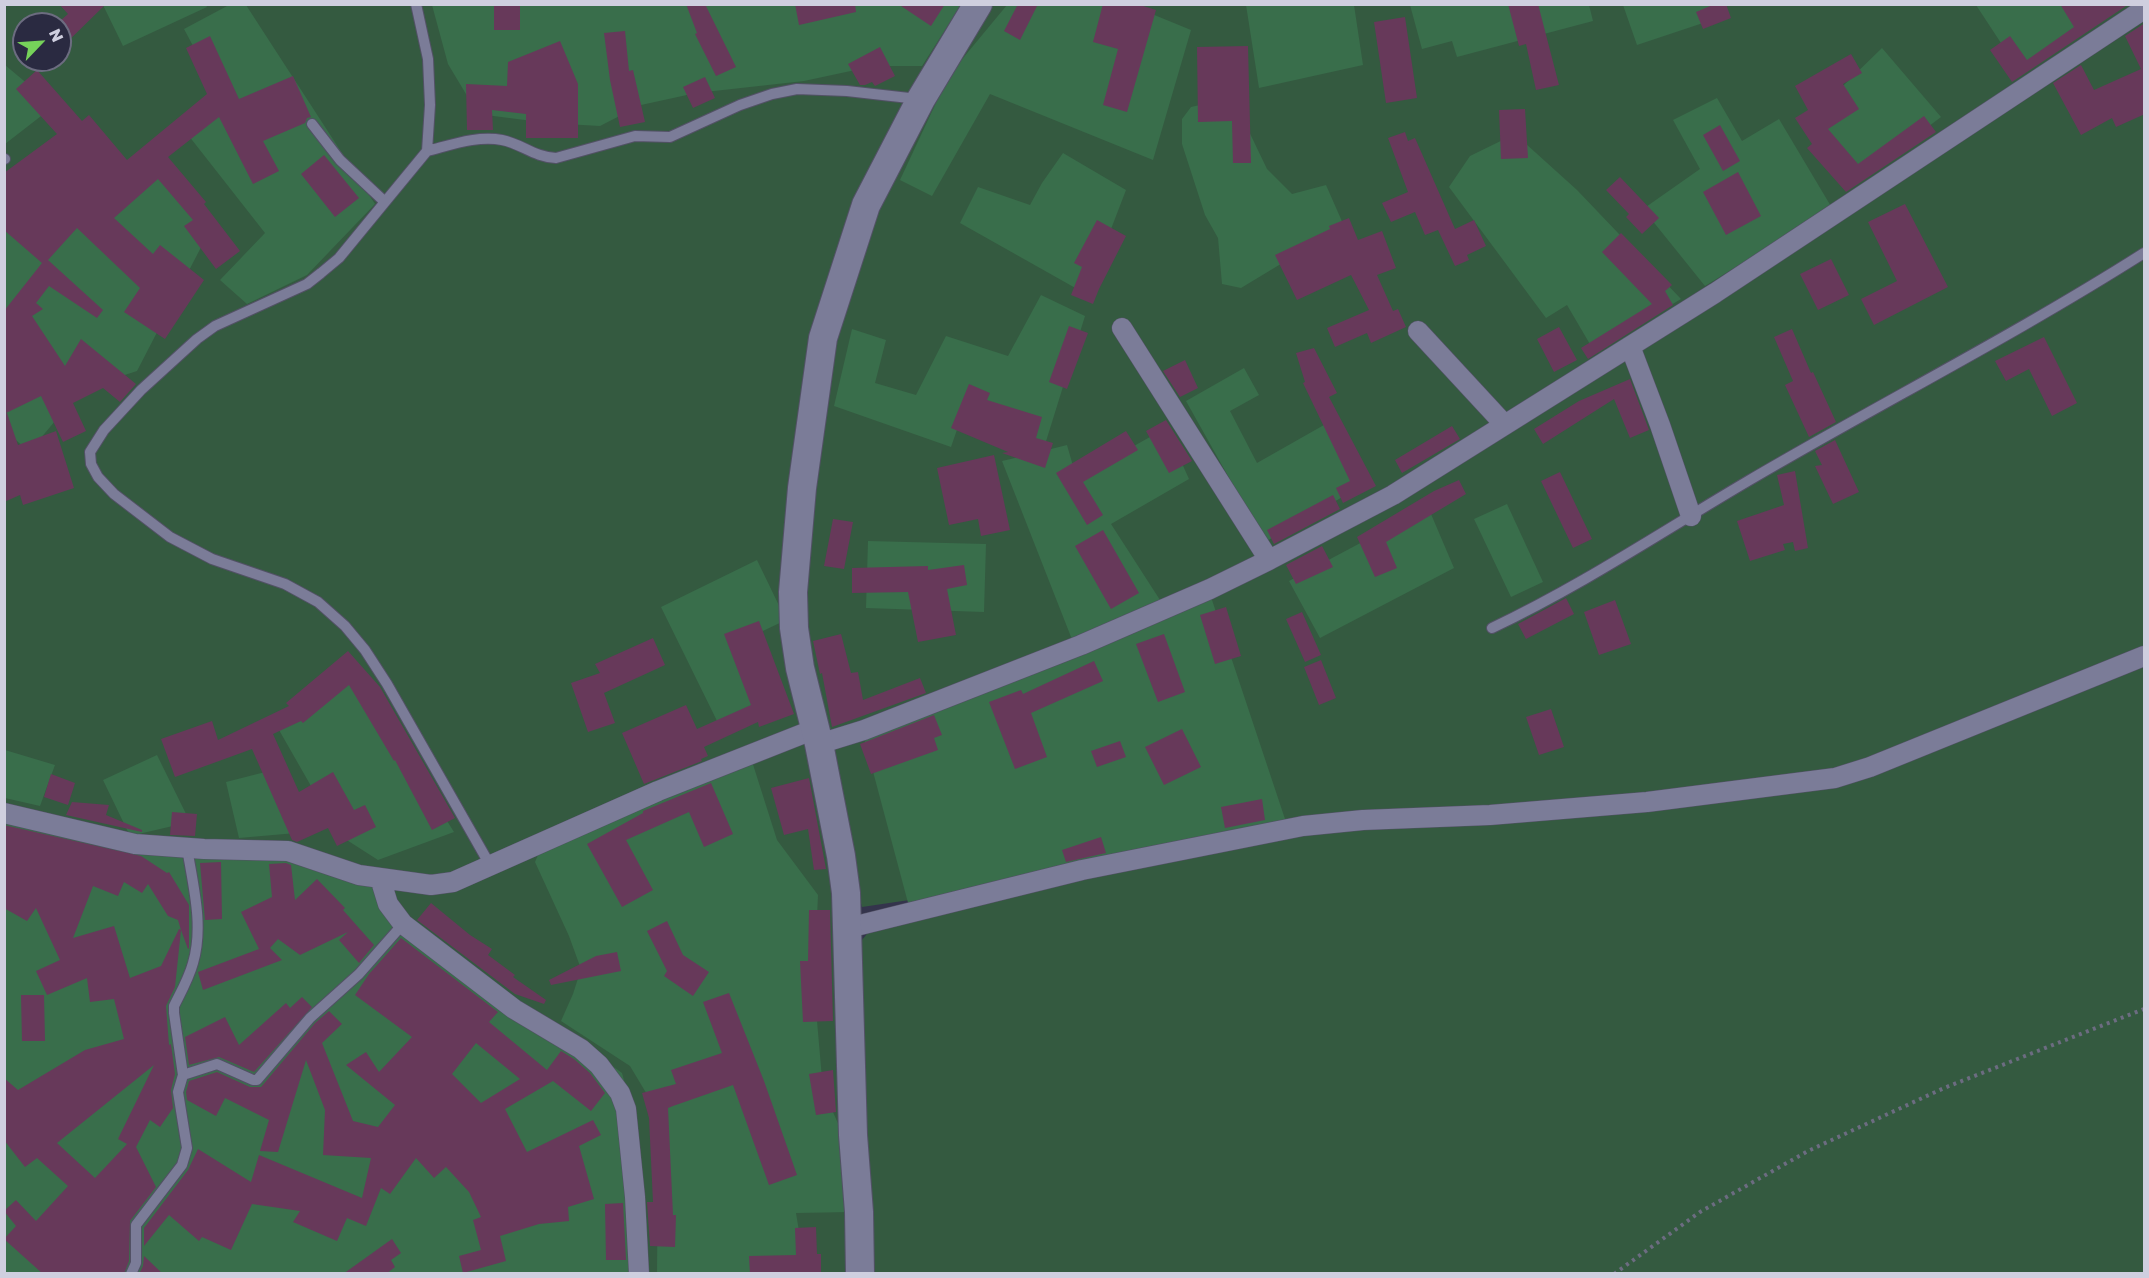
<!DOCTYPE html>
<html>
<head>
<meta charset="utf-8">
<style>
  body { margin:0 }
  #map { position:relative; width:2149px; height:1278px; overflow:hidden; background:#34344c; font-family:"Golos Text",sans-serif }
  canvas { display:block }
  .frame { position:absolute; inset:0; border:6px solid #cfcfdf; pointer-events:none }
  .north { position:absolute; left:12px; top:12px; width:60px; height:60px; box-sizing:border-box; background:#2a2a41; border:2px solid #6c6c80; border-radius:50%; rotate:65deg; font-size:16px; font-weight:700; line-height:24px; text-align:center; color:#cfcfdf }
  .north::after { content:''; display:block; margin:auto; width:21px; height:27px; background:#76d25a; clip-path:polygon(50% 0,100% 100%,50% 72%,0 100%) }
</style>
</head>
<body>
<div id="map">
<canvas width="2149" height="1278"></canvas>
<div class="frame"></div>
<div class="north">N</div>
</div>
<script>
const c = document.querySelector('canvas').getContext('2d');
c.lineJoin = 'round';
function fillPath(path, color) {
  c.fillStyle = color;
  c.fill(path, 'evenodd');
}
function trace(path, color, width, dash) {
  c.strokeStyle = color;
  c.lineWidth = width;
  c.lineCap = dash ? 'butt' : 'round';
  c.setLineDash(dash || []);
  c.stroke(path);
}
fillPath(new Path2D(`
  M4 5H2144V1273H642L134 846 5 810ZM24 24H60V60H24ZM840 829 862 907 1052 879 876 923 847 958Z`), '#345a40');
fillPath(new Path2D(`
  M205 4 207 7 123 46 103 5Z
  M229 5H246L375 204 307 275 247 304 220 280 265 233 185 131 223 102 184 29Z
  M432 5H961L922 66H874L804 81 696 93 641 105 600 126 548 123 478 114 448 64Z
  M1007 5H1130L1191 30 1153 160 990 94 932 196 900 180 949 75Z
  M1246 5H1354L1363 65 1259 88Z
  M1410 5H1589L1593 21 1457 57 1452 41 1422 49Z
  M1623 5H1717L1721 17 1637 45Z
  M1976 5H2119L2020 72Z
  M1882 48 1941 117 1850 186 1808 120Z
  M5 65 54 106 5 144Z
  M1717 98 1742 141 1779 119 1832 208 1705 286 1643 209 1700 169 1673 120Z
  M1223 100 1243 119 1267 169 1292 194 1326 185 1348 235 1289 259 1241 288 1222 284 1218 238 1205 215 1182 144V119L1191 107Z
  M1515 134 1577 190 1681 299 1594 351 1567 305 1546 318 1449 187 1470 156Z
  M1063 153 1126 190 1086 294 960 223 978 187 1030 205 1042 183Z
  M165 161 212 226 137 371 82 389 29 452 5 430 4 194Z
  M1041 295 1085 316 1043 451 1067 445 1078 483 1125 451 1166 428 1189 479 1111 524 1160 600 1073 642 1002 461 1041 452 960 421 951 447 834 406 852 329 886 340 875 383 916 395 946 336 1008 356Z
  M1244 368 1259 395 1230 411 1257 463 1331 421 1363 485 1265 542 1186 401Z
  M1507 504 1543 582 1511 597 1474 519Z
  M1428 507 1454 568 1320 638 1289 581Z
  M868 541 986 544 984 612 866 608Z
  M757 560 786 620 746 639 776 700 720 727 661 607Z
  M1209 591 1288 828 911 914 863 734Z
  M350 666 454 832 378 860 339 835 275 723Z
  M5 750 55 765 40 806 5 798Z
  M157 755 190 822 130 836 103 780Z
  M750 755 777 840 818 895 814 986 823 1090 841 1130 852 1212 796 1213 806 1273H657L658 1157 651 1101 630 1066 561 1021 573 994 581 969 569 936 535 862 546 836Z
  M277 769 296 833 239 838 226 782Z
  M4 813 134 846 291 844 386 887 396 913 437 950 568 1034 622 1073 630 1102 642 1273H5Z`), '#396e4b');
fillPath(new Path2D(`
  M59 4H106L60 49V21L68 14Z
  M494 4H520V30H494Z
  M686 4H705L736 67 716 76 695 34 697 33Z
  M795 4H855L856 12 799 25Z
  M898 4H945L931 26Z
  M1018 4H1038L1020 40 1004 31Z
  M1103 4H1137L1156 10 1127 112 1103 105 1118 49 1093 42Z
  M1508 4H1538L1559 85 1536 90 1526 44 1519 46Z
  M1715 4H1726L1731 18 1703 29 1696 12Z
  M2060 4H2129L2012 82 1990 50 2010 36 2027 60 2074 27Z
  M1405 17 1417 98 1386 103 1374 22Z
  M2145 23V114L2116 127 2112 118 2081 135 2053 83 2081 65 2094 90 2141 69 2125 36Z
  M625 31 629 71 633 70 645 122 620 127 610 80 604 33Z
  M210 36 239 99 293 76 311 117 307 118 305 123 263 141 279 171 253 184 219 117 168 157 206 202 204 204 240 251 216 269 184 226 193 220 158 179 114 218 153 254 160 245 204 280 165 339 124 312 140 288 77 228 48 260 103 310 97 318 49 286 36 303 43 309 32 316 65 366 81 339 136 384 120 402 103 388 73 403 86 431 63 442 41 396 4 414V311L42 263 4 230V173L57 134 16 89 37 70 82 121 89 115 127 160 207 94 186 48Z
  M560 41 578 84V138H526V114L492 110 493 130H467L466 84 507 86 508 62Z
  M1248 46 1251 163H1233L1232 121 1198 122 1197 47Z
  M880 47 895 76 875 86 872 82 865 85H860L848 64Z
  M1851 54 1862 73 1843 84 1859 109 1828 129 1858 164 1924 116 1936 132 1846 192 1807 148 1812 144 1795 118 1808 110 1795 86Z
  M705 77 715 98 693 108 683 87Z
  M1525 109 1528 158 1501 159 1499 110Z
  M1720 125 1740 161 1723 171 1703 135Z
  M1405 132 1408 141 1415 138 1455 229 1474 220 1486 246 1467 255 1469 260 1455 266 1438 230 1425 235 1415 212 1391 222 1382 203 1408 192 1388 138Z
  M324 155 359 198 335 217 301 174Z
  M1738 172 1761 216 1726 235 1703 192Z
  M1620 177 1659 218 1642 234 1626 217 1629 214 1606 190Z
  M1905 204 1948 287 1874 325 1861 299 1897 281 1868 222Z
  M1349 218 1358 240 1382 231 1396 268 1377 275 1393 311 1398 309 1406 327 1371 343 1367 333 1335 347 1327 328 1369 310 1351 275 1297 300 1275 255 1330 229 1329 226Z
  M1097 220 1126 236 1099 289 1093 304 1071 295 1082 267 1074 263Z
  M1621 233 1672 285 1665 291 1673 305 1588 359 1581 348 1652 304 1602 252Z
  M1831 259 1849 295 1818 310 1800 274Z
  M1069 326 1088 333 1067 389 1049 382Z
  M1559 327 1577 360 1554 372 1537 339Z
  M1792 329 1811 373 1813 372 1836 422 1809 437 1785 385 1793 381 1774 337Z
  M2044 337 2077 403 2052 416 2029 369 2006 381 1995 361Z
  M1314 348 1337 393 1329 397 1376 486 1343 503 1336 488 1350 481 1303 383 1305 382 1296 353Z
  M1185 360 1198 388 1180 397 1163 371Z
  M1630 379 1649 430 1630 438 1614 399 1543 444 1534 429 1579 401Z
  M969 384 990 393 987 400 1042 417 1036 438 1053 443 1045 468 1002 453 1008 452 951 428Z
  M7 413 18 445 56 431 74 488 23 505 20 495 4 502V414Z
  M1166 420 1192 461 1169 473 1146 431Z
  M1452 426 1460 439 1402 473 1395 460Z
  M1126 431 1138 450 1083 482 1103 515 1087 525 1056 473Z
  M1835 440 1859 492 1833 504 1815 466 1822 465 1815 451Z
  M994 455 1010 530 981 536 978 519 949 525 937 468Z
  M1795 471 1808 548 1795 551 1793 542 1783 544 1785 550 1750 561 1737 521 1784 505 1777 475Z
  M1560 472 1592 539 1573 548 1541 481Z
  M1459 480 1466 494 1386 542 1397 568 1375 577 1357 537 1434 491Z
  M1333 495 1340 509 1274 544 1267 530Z
  M833 519 853 522 844 569 824 566Z
  M1103 530 1139 593 1111 609 1075 546Z
  M1322 546 1333 567 1296 584 1286 565Z
  M964 565 967 585 947 589 956 635 918 642 908 592 852 593V568L928 566V570Z
  M1566 598 1574 614 1526 639 1518 624Z
  M1615 600 1631 644 1599 655 1584 612Z
  M1226 607 1241 656 1215 664 1200 615Z
  M1302 612 1321 655 1305 662 1286 619Z
  M759 621 794 714 759 727 758 722 704 747 708 756 701 759 702 761 644 784 622 733 686 705 697 729 751 705 724 634Z
  M841 634 851 673 858 672 863 700 920 678 926 693 832 727 822 673 820 674 813 641Z
  M1164 634 1185 692 1158 702 1136 644Z
  M653 638 665 665 604 693 615 723 588 732 571 683 600 673 595 664Z
  M348 651 380 687 455 818 432 830 395 760 394 761 349 685 303 723 301 721 273 734 299 792 333 772 354 810 365 805 376 827 337 846 328 828 297 842 292 840 252 749 175 777 161 739 212 721 218 740 289 706 286 703Z
  M1321 660 1336 698 1319 705 1304 667Z
  M1094 661 1103 681 1031 713 1047 757 1015 769 989 702 1021 690 1023 694Z
  M1551 709 1564 747 1539 755 1526 717Z
  M934 715 942 735 934 738 938 750 871 774 860 744Z
  M1182 729 1201 767 1164 785 1145 747Z
  M1120 741 1126 757 1097 767 1091 751Z
  M51 774 75 783 68 805 44 797Z
  M809 778 826 869 814 870 808 829 784 835 771 788Z
  M711 783 733 834 704 847 689 812 626 840 653 890 622 907 587 844 643 813V811Z
  M1262 799 1265 820 1225 828 1221 807Z
  M72 802 109 805 106 815 142 830V832L66 815Z
  M172 812 197 814 195 836 170 835Z
  M4 825 141 856 167 873 169 872 189 905V948L188 949 181 930 175 987 166 1006 169 1045 171 1044 175 1074 171 1090 173 1108 160 1127 150 1120 136 1147 156 1187 130 1221 129 1261 124 1274H43L4 1239 16 1226 4 1211 16 1200 36 1221 68 1186 37 1158 25 1167 4 1140V1078L18 1090 85 1050 124 1039 114 999 90 1002 87 978 47 995 36 971 60 960 36 908 27 921 4 908ZM124 882 142 893 148 884 168 916 178 920 181 930 179 929 161 966 130 978 114 926 73 938 93 886 118 896ZM154 1065 118 1139 127 1144 95 1178 57 1143Z
  M1101 837 1106 853 1066 862 1062 850Z
  M221 862 222 919 205 920 200 863Z
  M286 863 291 865 295 900 317 879 345 908 343 910 374 945 359 963 339 940 348 932 300 955 278 939 270 948 282 960 203 990 198 972 259 949 241 912 272 897 269 864Z
  M431 903 470 935 492 949 488 955 515 975 513 977 546 1000 544 1004 515 994 417 920Z
  M809 910H830L833 1021 803 1022 800 961H808Z
  M667 921 683 955 709 972 693 996 664 976 667 971 647 931Z
  M401 938 498 1012 489 1022 547 1070 561 1051 574 1059 590 1073 605 1093 591 1111 553 1081 505 1109 527 1152 593 1120 601 1135 579 1146 594 1199 568 1207 569 1221 539 1224 500 1236 506 1261 463 1273 459 1256 481 1250 473 1220 481 1217 469 1192 446 1167 434 1178 416 1158 390 1194 381 1188 366 1226 347 1218 337 1241 293 1222 300 1211 252 1204 231 1250 202 1237 199 1241 169 1215 144 1246V1228L188 1170 198 1149 251 1182 259 1155 362 1198 371 1158 323 1155 325 1110 306 1060 278 1152 260 1151 269 1120 225 1098 216 1116 187 1100 186 1092 189 1081 217 1072 250 1087H261L315 1023 329 1011 342 1024 322 1043 353 1121 378 1127 395 1105 346 1065 366 1052 379 1072 412 1037 355 995 369 974ZM476 1043 520 1079 481 1103 452 1074Z
  M617 952 621 971 551 985 549 980 596 956Z
  M729 993 764 1081 797 1175 769 1185 733 1085 673 1106 668 1108 673 1215H676L675 1247 650 1246 647 1202H653L649 1118 642 1093 676 1084 671 1070 722 1053 703 1002Z
  M21 995H44L45 1041H22Z
  M302 997 312 1007 254 1072 219 1057 189 1065 185 1037 225 1017 239 1045 286 1003 290 1008Z
  M833 1070 836 1112 816 1115 809 1074Z
  M623 1203 626 1260H606L605 1204Z
  M816 1227 817 1254H821V1274H750L749 1256 796 1255 795 1228Z
  M392 1239 401 1253 391 1260 395 1267 386 1274H343Z
  M144 1256 163 1274H139L143 1266Z`), '#67395a');
const lane = new Path2D(`
  M312 124 340 160 385 202 339 258 321 273 307 284 215 326 197 339 141 390 104 430 90 452 91 464 98 477 114 494 170 537 212 559 285 584 318 602 345 626 365 650 387 684 490 865
  M427 151C451 145 478 135 502 140 522 144 534 157 556 158L635 136 670 137 740 105 772 94 797 89 847 91 918 99
  M4 159H5
  M385 202 427 151 430 105 428 59 416 4
  M1492 628C1581 586 1663 531 1748 481 1879 404 2015 335 2144 253
  M183 1075 174 1013V1006C181 992 189 978 193 963 204 926 193 885 187 848
  M131 1274 136 1263V1225L182 1165 187 1148 178 1092 183 1075 217 1064 253 1080H257L310 1018 359 974 403 924`);
const street = new Path2D(`
  M1122 328 1269 560
  M1418 331 1505 425
  M1630 346 1660 425 1691 516
  M819 744 864 730 1081 645 1210 589 1269 560 1393 495 1715 293 2144 9
  M4 813 135 844 204 849 288 851 359 875 431 885 453 882 658 791 815 729
  M380 878 388 904 403 924 514 1009 581 1049 599 1065 620 1093 626 1109 635 1197 639 1274
  M848 928 1082 870 1303 826 1363 820 1490 815 1647 802 1835 778 1870 767 2144 656`);
const secondary = new Path2D(`
  M860 1274 859 1212 853 1135 846 893 841 856 819 744 800 668 794 628 793 592 802 488 823 338 866 205 921 99 978 4`);
trace(lane, '#525165', 12);
trace(street, '#525165', 21);
trace(secondary, '#525165', 30);
trace(new Path2D(`
  M1614 1274 1700 1212 1808 1151 1944 1088 2144 1009`), '#6c6c81', 4, [3, 4.5]);
trace(lane, '#7b7c98', 10);
trace(street, '#7b7c98', 20);
trace(secondary, '#7b7c98', 28);
</script>
</body>
</html>
